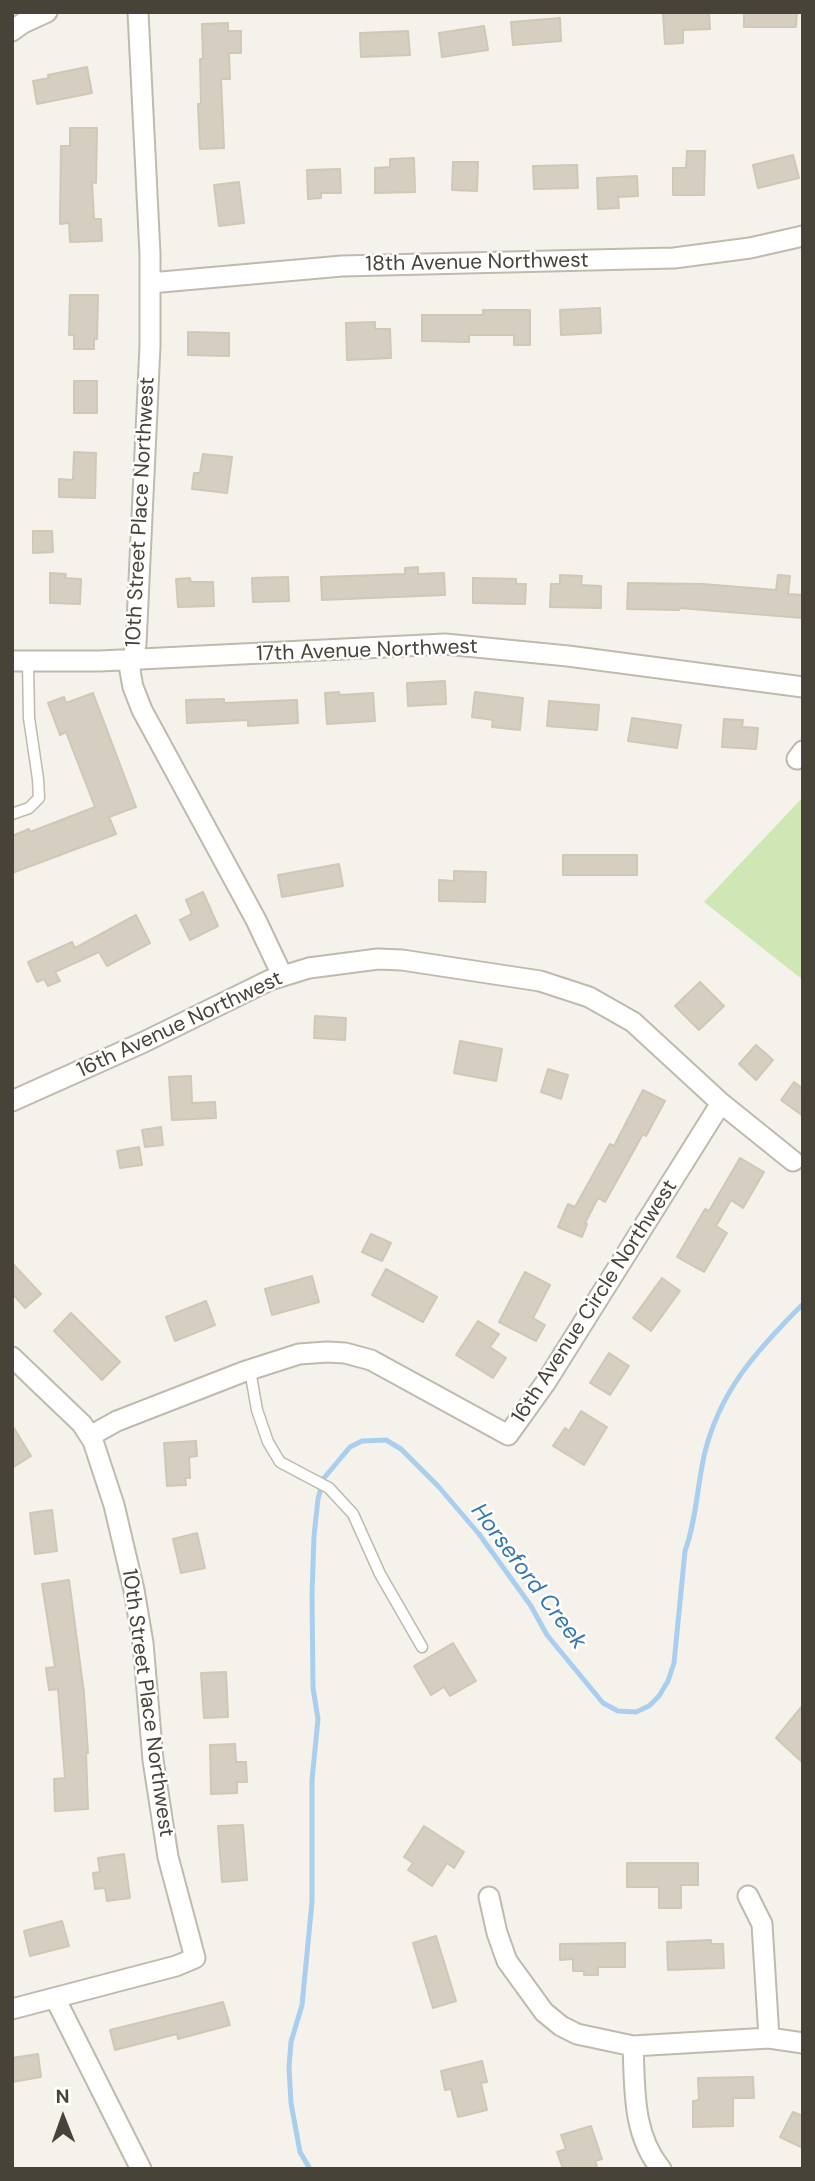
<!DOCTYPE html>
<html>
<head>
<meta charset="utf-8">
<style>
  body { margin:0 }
  #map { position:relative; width:815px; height:2181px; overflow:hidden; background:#f5f2eb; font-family:"DM Sans",sans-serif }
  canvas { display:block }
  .frame { position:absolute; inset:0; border:14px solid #484339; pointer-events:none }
  .north { position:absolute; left:28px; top:2083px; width:70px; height:70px; -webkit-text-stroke:5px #fff; paint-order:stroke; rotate:359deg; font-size:19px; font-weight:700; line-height:28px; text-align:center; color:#484339 }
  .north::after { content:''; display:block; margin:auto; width:24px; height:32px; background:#484339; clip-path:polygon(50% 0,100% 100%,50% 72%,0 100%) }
</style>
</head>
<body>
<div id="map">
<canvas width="815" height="2181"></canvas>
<div class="frame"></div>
<div class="north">N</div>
</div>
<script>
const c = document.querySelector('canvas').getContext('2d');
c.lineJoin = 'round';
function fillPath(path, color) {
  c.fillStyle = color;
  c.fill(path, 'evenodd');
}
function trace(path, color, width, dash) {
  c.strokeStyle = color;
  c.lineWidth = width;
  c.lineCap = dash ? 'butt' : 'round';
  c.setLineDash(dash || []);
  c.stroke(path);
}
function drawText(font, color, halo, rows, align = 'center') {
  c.font = font + ' "DM Sans",sans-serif';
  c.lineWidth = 5;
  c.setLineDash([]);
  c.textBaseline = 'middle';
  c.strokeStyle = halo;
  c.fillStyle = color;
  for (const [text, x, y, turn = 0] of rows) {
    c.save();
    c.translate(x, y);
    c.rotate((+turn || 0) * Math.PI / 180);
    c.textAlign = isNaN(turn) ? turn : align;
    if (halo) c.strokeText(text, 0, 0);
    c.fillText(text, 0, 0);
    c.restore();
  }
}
fillPath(new Path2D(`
  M803 797V980L704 902Z`), '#cee7b5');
trace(new Path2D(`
  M310 2169 300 2152 291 2103 289 2067 291 2042 302 2005 312 1902V1780L318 1719 313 1688 312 1595 314 1536 318 1499 324 1478 350 1447 362 1441 386 1440 401 1449 438 1486 479 1534 531 1606 547 1635 603 1703 618 1711 636 1712 649 1706 659 1696 668 1681 674 1663 685 1551C696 1521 697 1488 704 1456 719 1391 757 1350 803 1304`), '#aacfee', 5);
const building = new Path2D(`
  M663 12H709L710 29 683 30V43L665 44Z
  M744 12H797L796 27H744Z
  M560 18 561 41 513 45 511 22Z
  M228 23V31H241V53H229L230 79H221L224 148 200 149 198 104H201L200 59H203L202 24Z
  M484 26 488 50 442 57 439 33Z
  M408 31 410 55 361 57 360 33Z
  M87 67 92 93 37 104 33 81 49 78 48 75Z
  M70 128H97L96 183 92 182 94 219H101L102 241 70 242 69 223 60 224 61 146H70Z
  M687 151H705L704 195H673V168H686Z
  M793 155 799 178 758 188 753 165Z
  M414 158 415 192 375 193V168L390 167V159Z
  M453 162H478L477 191 452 190Z
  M577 165 578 188 534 189 533 166Z
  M340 169 341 193H321V198L308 199 307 170Z
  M637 176 638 196 618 197 619 208 598 209 597 178Z
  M239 182 244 223 219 226 214 185Z
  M70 295H98L97 339H94V349H74V335H69Z
  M600 308 601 333 561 335 560 310Z
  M483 310H530V345H514V335H469V342L422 341V315H483Z
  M375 322V329H390L391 358 347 360 346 323Z
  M188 332 229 333V356L188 355Z
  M74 381H97V413H74Z
  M74 452 96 453 95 498 59 497V479L73 480Z
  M203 454 232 457 227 493 192 489 194 473H200Z
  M33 531H52L53 552 33 553Z
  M418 567V574L444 573 445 595 322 600 321 577 405 574V568Z
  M50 573 66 574 65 578 81 579 80 604 50 603Z
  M560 575 582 576 581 585 601 586V608L550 607 551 584H560Z
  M778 575 790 576 788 594 803 595V618L679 608V610L627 609 628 583 703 584 776 590Z
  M288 577 289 601 253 602 252 578Z
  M190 578 191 582H213L214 606 178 607 176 579Z
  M473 578 516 579V584H526L525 604 473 603Z
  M445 681 446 704 408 706 407 683Z
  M339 692 340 695 373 693 375 721 327 724 325 693Z
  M475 692 523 698 520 730 492 727 493 720 472 717Z
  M93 693 136 807 109 817 116 834 12 873V836L29 829 30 832 95 807 66 732 60 735 48 703 64 697 66 703Z
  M224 699V703L297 700 298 723 248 726V720L187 723 186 700Z
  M549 701 599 705 597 730 547 726Z
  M632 718 681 725 677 748 628 741Z
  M724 719 743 720 742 727 758 728 756 749 722 747Z
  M563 855H637V875H563Z
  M339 864 343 886 282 897 278 875Z
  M454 871 486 872 485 902 439 901V880L454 881Z
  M203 892 218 926 190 940 180 920 192 914 186 900Z
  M136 915 150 943 107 966 99 952 55 972 60 981 48 986 44 979 37 982 28 962 72 942 75 948Z
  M700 982 724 1006 699 1030 675 1006Z
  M315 1016 346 1018 345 1040 314 1038Z
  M460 1041 502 1049 496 1081 454 1073Z
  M756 1045 773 1060 756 1080 739 1064Z
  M548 1069 568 1075 561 1099 541 1092Z
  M191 1076 192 1103 215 1102 216 1118 172 1120 169 1077Z
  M794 1082 803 1089V1116L781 1100Z
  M643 1090 665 1101 646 1136 643 1134 605 1202 598 1198 585 1223 587 1224 582 1237 558 1227 568 1204 575 1207 610 1144 614 1146Z
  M161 1127 163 1145 145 1147 142 1130Z
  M139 1147 142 1165 120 1168 117 1151Z
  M740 1158 764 1172 743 1208 731 1200 716 1226 727 1233 704 1272 677 1257 705 1209 709 1211Z
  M371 1234 391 1243 382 1261 362 1252Z
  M12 1263 41 1294 25 1308 12 1293Z
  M386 1269 437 1297 423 1322 372 1295Z
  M525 1272 550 1285 533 1318 545 1325 536 1341 499 1322Z
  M312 1276 319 1302 272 1315 265 1289Z
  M662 1278 680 1291 651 1331 633 1318Z
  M206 1301 215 1325 175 1341 166 1317Z
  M71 1313 120 1362 102 1380 54 1331Z
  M478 1321 499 1334 490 1347 506 1358 493 1378 456 1355Z
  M609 1353 629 1366 610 1395 590 1383Z
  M581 1411 607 1427 584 1465 553 1446 565 1428 569 1431Z
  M12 1425 31 1456 12 1468Z
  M196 1441 197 1456 189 1457 190 1478H185L186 1485 167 1486 164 1443Z
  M52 1510 57 1551 35 1554 30 1513Z
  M197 1533 205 1568 181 1573 173 1539Z
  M69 1580 84 1693 88 1753H86L88 1809 55 1811 54 1779 65 1778 58 1689 49 1690 46 1668 55 1667 42 1584Z
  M453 1643 476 1681 450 1696 444 1687 431 1695 414 1666Z
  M226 1672 228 1717 204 1718 201 1673Z
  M803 1705V1763L776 1738Z
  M235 1744 236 1762H246L247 1782H237V1793L211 1794 210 1745Z
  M243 1825 247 1880 222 1882 218 1826Z
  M424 1826 464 1852 454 1868 447 1863 432 1886 408 1870 413 1863 404 1857Z
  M124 1854 130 1898 107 1901 105 1888 95 1889 93 1873 100 1872 98 1858Z
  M627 1863H698V1885H681V1908H659V1887H627Z
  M62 1921 69 1946 30 1956 24 1931Z
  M436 1936 456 2001 433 2008 413 1943Z
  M711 1940V1944H723L724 1968 668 1970 667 1942Z
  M625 1943V1967H598V1975H584V1971H573V1959L560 1960V1944Z
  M223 2002 230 2025 178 2039 177 2034 115 2050 110 2030Z
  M38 2054 41 2077 12 2082V2058Z
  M482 2061 487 2082 481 2083 487 2110 458 2117 451 2089 445 2090 441 2071Z
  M753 2077 754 2098H733V2126L693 2127V2101L699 2100 698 2078Z
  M793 2112 803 2116V2148L780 2137Z
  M591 2126 602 2159 595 2161 598 2169H563L557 2152 566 2149 561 2135Z`);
fillPath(building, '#d6cec0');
trace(building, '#d0c7b4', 2);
const service = new Path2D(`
  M12 814 29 808 39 798 38 779 29 718 28 661
  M250 1370 257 1410 268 1442 280 1462 329 1488 353 1514 380 1574 422 1647`);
const minor = new Path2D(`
  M138 12 150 254V346L136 644 130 671 133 687 142 710 256 920 282 975
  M12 31 23 23 47 12
  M150 283 342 266 674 258 750 248 803 236
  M12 661H100L445 644 568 656 803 687
  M797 759 803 751
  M12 1101 144 1042 270 980 309 968 378 959 402 960 540 981 589 997 633 1022 721 1103 793 1161
  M12 1357 82 1424 93 1441 114 1505 134 1590 143 1643 153 1760 168 1857 195 1958 176 1966 12 2009
  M90 1436 117 1421 243 1372 299 1354 327 1352 345 1353 371 1360 508 1435 546 1382 721 1103
  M748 1896 762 1924 769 2038
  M489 1897 497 1933 507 1961 544 2012 561 2026 577 2034 633 2046 769 2038 803 2043
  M55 1998 141 2169
  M633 2046C635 2088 632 2134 661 2169`);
trace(service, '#c0baad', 13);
trace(minor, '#c0baad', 23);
trace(service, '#fff', 10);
trace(minor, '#fff', 19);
drawText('21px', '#484339', '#fff', [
  ["18th Avenue Northwest",477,263,-1],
  ["10th Street Place Northwest",141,512,-87],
  ["17th Avenue Northwest",367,651,-2],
  ["16th Avenue Northwest",180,1025,-25],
  ["16th Avenue Circle Northwest",595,1302,-57],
  ["10th Street Place Northwest",147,1703,82]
]);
drawText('italic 23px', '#3577b1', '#fff', [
  ["Horseford Creek",528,1577,53]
]);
</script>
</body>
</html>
